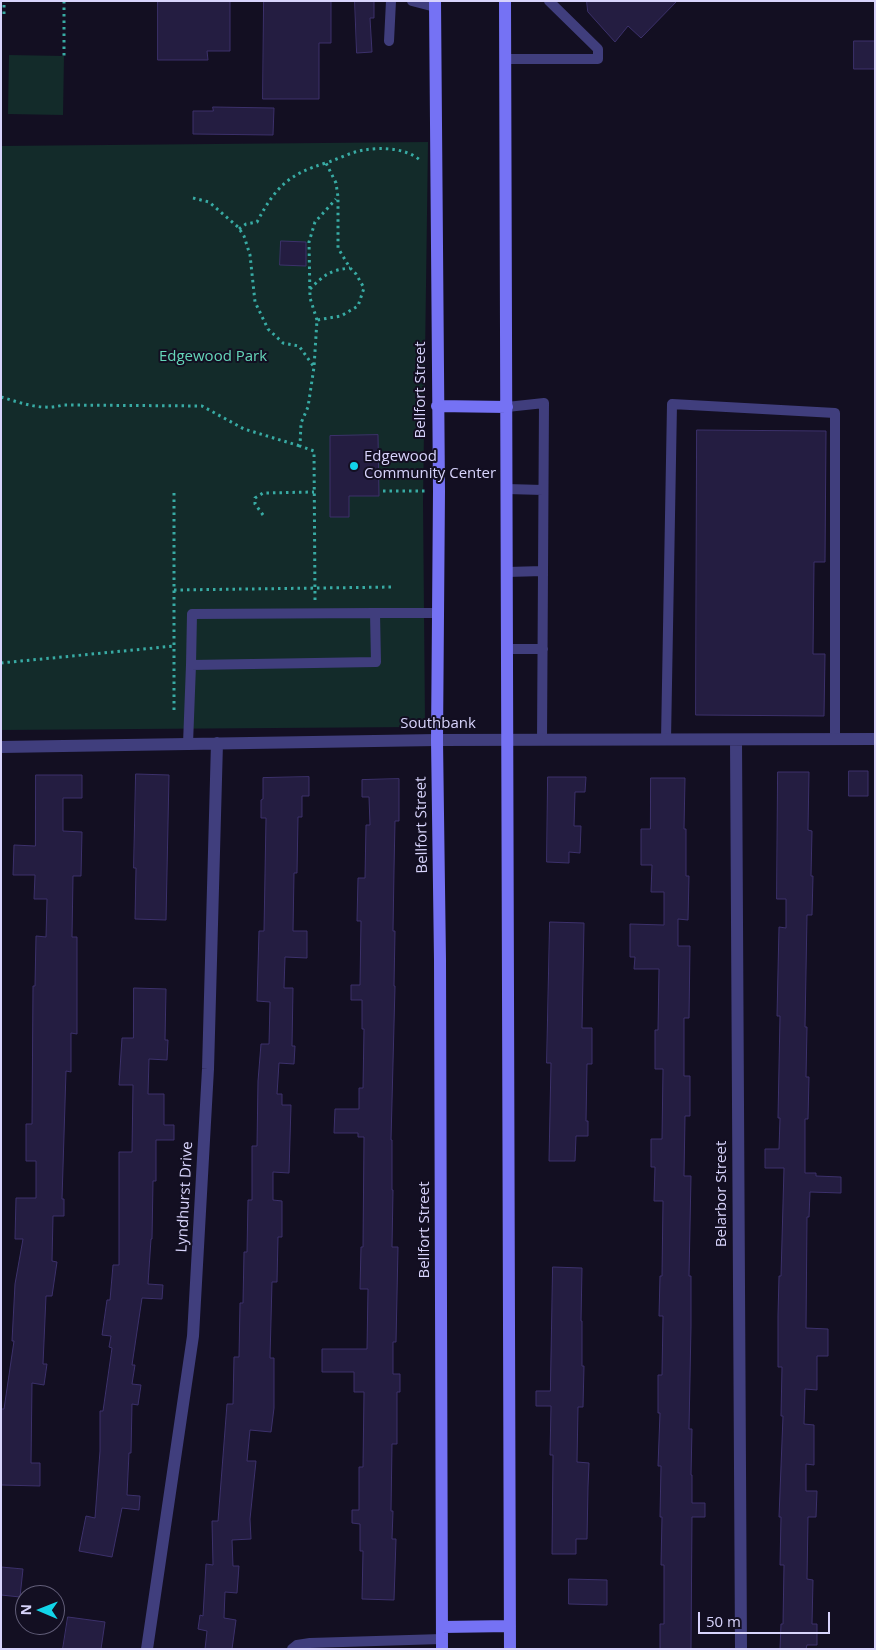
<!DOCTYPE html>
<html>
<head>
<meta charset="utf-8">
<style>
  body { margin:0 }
  #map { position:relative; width:876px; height:1650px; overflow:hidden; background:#130f22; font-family:"Open Sans",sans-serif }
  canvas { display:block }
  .frame { position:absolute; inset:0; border:2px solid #d8d4fc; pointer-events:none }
  .north { position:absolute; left:15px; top:1585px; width:50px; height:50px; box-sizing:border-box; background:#130f22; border:1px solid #625e79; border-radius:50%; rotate:271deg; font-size:14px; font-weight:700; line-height:20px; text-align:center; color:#d8d4fc }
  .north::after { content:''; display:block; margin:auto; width:18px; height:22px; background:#12d4e9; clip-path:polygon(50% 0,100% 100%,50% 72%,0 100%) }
  .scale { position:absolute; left:698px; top:1612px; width:132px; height:22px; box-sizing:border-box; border:2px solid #d8d4fc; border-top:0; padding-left:6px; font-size:15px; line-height:18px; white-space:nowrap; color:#d8d4fc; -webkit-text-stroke:4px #130f22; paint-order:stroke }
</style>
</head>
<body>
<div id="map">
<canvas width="876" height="1650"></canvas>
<div class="frame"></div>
<div class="north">N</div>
<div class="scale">50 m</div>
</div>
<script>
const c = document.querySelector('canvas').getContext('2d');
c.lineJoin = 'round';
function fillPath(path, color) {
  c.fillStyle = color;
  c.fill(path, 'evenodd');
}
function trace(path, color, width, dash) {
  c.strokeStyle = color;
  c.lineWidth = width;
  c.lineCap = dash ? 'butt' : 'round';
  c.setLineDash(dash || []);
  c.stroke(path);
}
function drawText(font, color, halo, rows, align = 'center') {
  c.font = font + ' "Open Sans",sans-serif';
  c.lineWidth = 4;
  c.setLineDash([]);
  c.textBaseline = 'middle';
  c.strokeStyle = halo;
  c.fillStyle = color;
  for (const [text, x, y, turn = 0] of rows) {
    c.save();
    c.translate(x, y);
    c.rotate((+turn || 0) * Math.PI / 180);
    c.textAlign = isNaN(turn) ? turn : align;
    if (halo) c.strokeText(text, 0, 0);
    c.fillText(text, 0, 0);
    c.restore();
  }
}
fillPath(new Path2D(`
  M9 55 64 56 63 115 8 114Z
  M428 142 423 502 425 721 415 727 1 730V146Z`), '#132b2a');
const building = new Path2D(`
  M158 1H230V51H207L208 60H158Z
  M264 1H331V43H319V99H263Z
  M355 1H374V18H370L372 52 357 53Z
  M587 1H677L641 38 628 26 615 42 588 12Z
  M854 41H875V69H854Z
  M213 107 274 108 273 135 193 134V111H213Z
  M281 241 306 242V266L280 265Z
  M697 430 826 431 825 562H814L813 654H825L824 716 696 715Z
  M378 435 379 496H349V517H330V436Z
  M849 771H868V796H849Z
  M778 772H809L808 830 812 831 811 876H813L812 915H807L805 1027H807L806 1077H809L808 1119H805V1173H816V1176L841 1177V1193L810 1192 809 1217H807L806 1328 828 1329V1356H817V1390L805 1389 804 1424 814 1425V1465L806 1464V1491H817L816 1517H808L807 1579 813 1580 812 1624H817V1645H807L806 1649H780L781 1624H783L784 1565H780L781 1517H779L783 1416H781L782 1367H778V1316L779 1276H781L784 1168H765V1149H779L780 1118H778L780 1016H777L779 927 786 928V899H777Z
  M136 774 169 775 166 920 135 919 136 868H134Z
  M36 775H82V798H63V831L82 832 81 876H73L72 937H77V1034L71 1033V1072L66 1071 62 1199H64V1216H53L52 1261 57 1262 52 1296H46L43 1364H47L44 1385 32 1383 31 1463H40V1486L1 1485V1409H4L14 1341H12L15 1284 23 1239H15L16 1198H36V1161H26V1124H32L33 986H35L36 936 46 937 47 899H34L35 875H13L14 845 35 846Z
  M309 777V796H302V817H298L297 873H294L293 931H307V958L285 957 284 988H293L292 1046H295L294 1064 279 1063 277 1094H282V1105H291L289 1173 273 1172V1200L282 1201V1237H278L277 1282H272L270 1358H274V1408L271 1432 250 1430 247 1461H256L250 1519 251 1539 232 1540 233 1566H239L237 1593 225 1592 224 1618 236 1620 232 1649H205L207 1631 198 1629 200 1615 203 1616 206 1564 213 1565 212 1521H218L227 1404H233L234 1357H239L240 1303H243L244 1252H247L248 1200H252V1146H257L258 1081 261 1044H269L270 1002 257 1001 259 931H264L266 818H261V800L263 799V778Z
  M548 777H586L585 792H575L574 826H581L580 853 569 852V863L547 862Z
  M651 778H685L684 829H686V876H689L688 920 678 919V946H690L689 1018H684V1076H690V1116H685L684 1176H691L689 1276H691V1326L689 1429H692L691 1475H692V1503H705V1517H692L691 1649H660V1624H664V1565H661L662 1517H660L661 1466H658L660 1413H658V1375H662L663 1316H659L660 1276H662L663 1201H654L655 1167H651V1139H662L663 1069H655V1030H658L659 969H634L635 957H630V924L664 925V892H651L652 865H641V829H650Z
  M399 779V821H395L394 870 393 931H395L394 986H395L391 1140H392V1190H393L392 1247H398L396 1342H393V1374H400V1392H397V1444H392L391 1511H393L392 1539H396L394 1600 362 1599 363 1551H360V1524L352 1523V1510H359V1467H363L364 1392H354V1372H322V1349H367L368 1289H360L361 1247H363L364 1137H358V1133H334L335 1109H359V1088H363L364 1029H362V1000H351V985H360L361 921H357L358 878H365L366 825H370L369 797H362V780Z
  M550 922 584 923 582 1028H592V1064H587L586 1121H588V1136H576L575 1161H549L551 1063H547Z
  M134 988 166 989 165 1040H168L167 1060 149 1059 148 1094H164V1125H174V1140H156V1181H153L152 1239H151L148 1284 163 1285 162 1299 142 1298 132 1365H135L132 1384 141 1385 138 1405 132 1404 131 1453H129L127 1495 140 1496 139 1510 122 1508 112 1557 79 1551 86 1516 95 1518 100 1451V1411H103L112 1348 109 1347 111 1336 102 1335 107 1300H110L113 1265H119V1152H132L133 1085H119L122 1038H133Z
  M553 1267 582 1268 581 1321H582V1366H584L583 1407H578L577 1462 589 1463 588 1487 587 1539H576V1554H552L553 1455H550L551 1406H536V1391H550Z
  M1 1567 23 1569 20 1597 1 1595Z
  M569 1579 607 1580V1605L569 1604Z
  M68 1617 105 1622 101 1649H63Z`);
fillPath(building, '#241d41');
trace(building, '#3c316b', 1);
trace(new Path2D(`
  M64 1V56
  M4 14V1
  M193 198 209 202 238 227 244 236 250 255 255 302 268 329 283 343 299 346 314 367
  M239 229 246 224 257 222C275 188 288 174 326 163
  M310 289C324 275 330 270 350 268
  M317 320 310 298 309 242 315 222 336 199
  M1 397C22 403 41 411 63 405L202 406 244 429 300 446
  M383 491H426
  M263 515 255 504V498L263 493 314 492
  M174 590 393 587
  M315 600 314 451 300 446 301 423 308 407 314 367 317 320 341 316 358 306 364 288 356 274 350 268 338 248V197L336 183 326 163C338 159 351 152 364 150 382 147 407 148 421 161
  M1 663 174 646
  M174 710V490`), '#38aba4', 3, [2.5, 4]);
trace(new Path2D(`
  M412 1 435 7
  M389 41 391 1
  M505 59H598V49L549 1
  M507 407 544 403 542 740
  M507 489 543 490
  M507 572 543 571
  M375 613 376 662 191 665 192 614Z
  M375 613H438
  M507 649H543
  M666 740 672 404 835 413V739
  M188 744 191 665
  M292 1649 297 1645 310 1643 442 1639`), '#403e7d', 10);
trace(new Path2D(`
  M736 740 741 1649
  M1 747 437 740 875 739
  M147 1649 193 1336 208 1069 217 743`), '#403e7d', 12);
trace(new Path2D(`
  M435 1 439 491 437 740 440 960 442 1649
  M505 1 510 1649
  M437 406 507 407
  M442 1627 510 1626`), '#7572f4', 12);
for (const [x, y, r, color] of [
  [354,466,5,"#12d4e9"]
]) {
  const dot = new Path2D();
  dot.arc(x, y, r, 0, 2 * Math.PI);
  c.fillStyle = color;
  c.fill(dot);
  trace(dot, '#130f22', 2);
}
drawText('15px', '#65d6b9', '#130f22', [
  ["Edgewood Park",213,357]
]);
drawText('15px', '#d8d4fc', '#130f22', [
  ["Bellfort Street",421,390,-90],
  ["Southbank",438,724],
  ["Bellfort Street",422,825,-91],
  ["Belarbor Street",722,1194,-90],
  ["Lyndhurst Drive",185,1197,-87],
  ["Bellfort Street",425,1230,-90]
]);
drawText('15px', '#d8d4fc', '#130f22', [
  ["Edgewood",364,457],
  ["Community Center",364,474]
], 'left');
</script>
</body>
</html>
